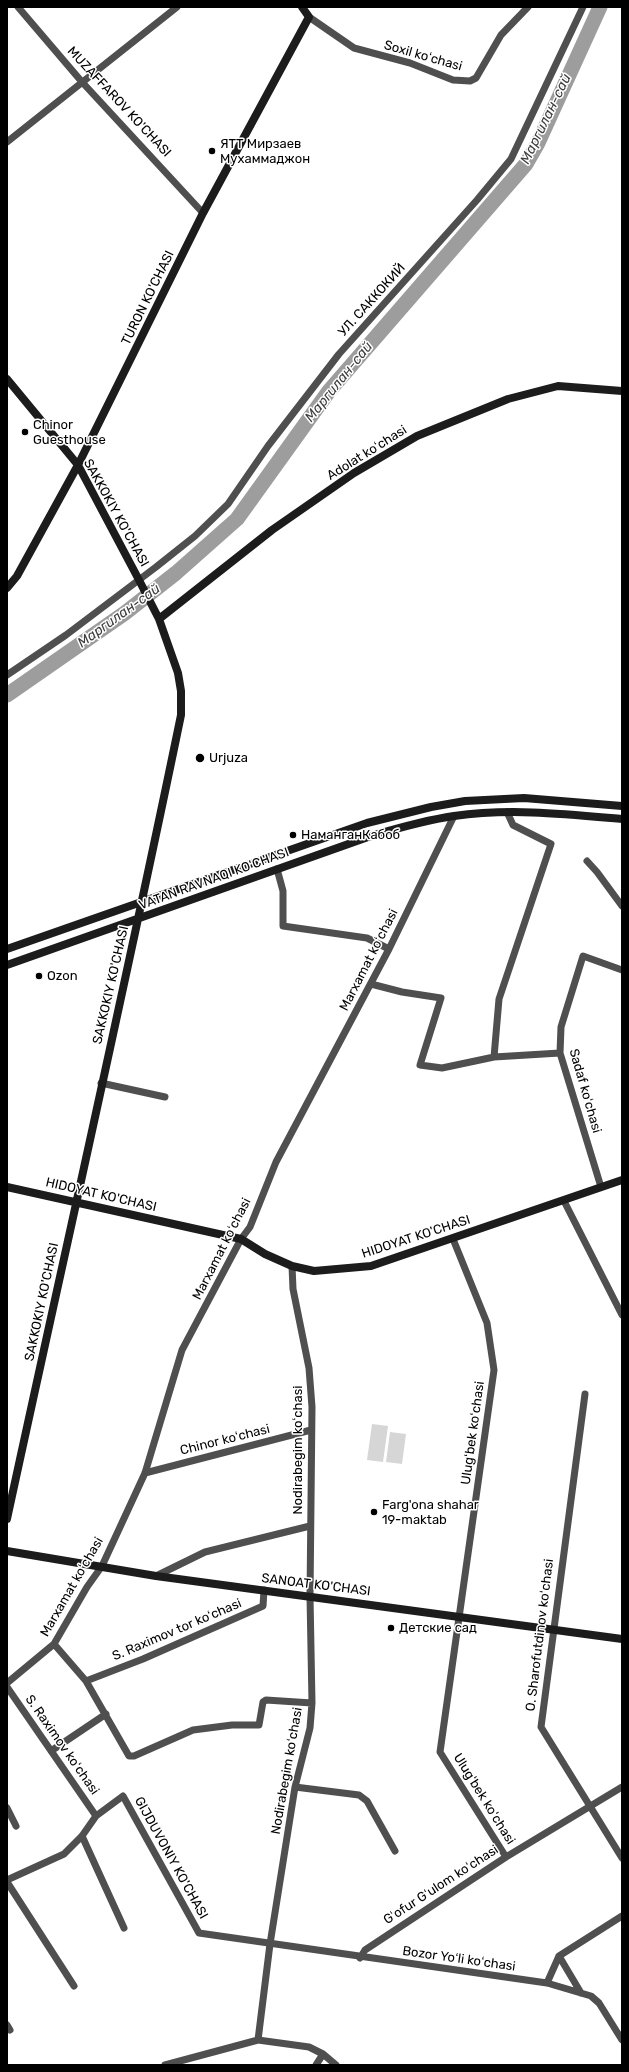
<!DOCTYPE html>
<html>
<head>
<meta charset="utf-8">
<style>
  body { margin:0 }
  #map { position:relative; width:629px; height:2072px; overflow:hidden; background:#fff; font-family:Rubik,sans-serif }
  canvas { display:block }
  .frame { position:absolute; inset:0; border:8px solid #000; pointer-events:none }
</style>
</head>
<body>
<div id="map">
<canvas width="629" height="2072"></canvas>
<div class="frame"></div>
</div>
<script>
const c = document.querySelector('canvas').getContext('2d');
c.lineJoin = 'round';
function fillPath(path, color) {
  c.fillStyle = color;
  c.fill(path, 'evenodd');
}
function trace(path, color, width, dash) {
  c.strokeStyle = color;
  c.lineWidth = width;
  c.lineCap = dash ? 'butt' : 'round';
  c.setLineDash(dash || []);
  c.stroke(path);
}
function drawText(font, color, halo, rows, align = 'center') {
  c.font = font + ' Rubik,sans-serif';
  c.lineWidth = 3;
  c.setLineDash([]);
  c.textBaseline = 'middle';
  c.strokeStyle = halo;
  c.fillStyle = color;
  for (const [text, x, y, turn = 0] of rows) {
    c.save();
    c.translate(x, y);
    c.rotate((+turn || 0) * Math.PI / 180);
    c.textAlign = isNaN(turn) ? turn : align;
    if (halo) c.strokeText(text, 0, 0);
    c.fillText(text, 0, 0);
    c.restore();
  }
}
fillPath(new Path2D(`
  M372 1424 388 1426 383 1462 367 1460Z
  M390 1432 406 1434 402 1464 386 1462Z`), '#d6d6d6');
trace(new Path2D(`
  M7 695 125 613 176 573 237 519 329 391 526 164 538 143 600 7`), '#9d9d9d', 15);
trace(new Path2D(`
  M18 7 82 82 203 213
  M309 17 354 48 410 63 453 80 470 81 476 78 501 35 528 7
  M7 142 177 7
  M7 675 66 635 156 567 195 536 228 504 268 446 339 354 477 200 511 159 583 7
  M587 861 597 872 622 906
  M277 869 283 891V926L367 938 389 949
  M371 984 402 992 441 998 420 1065 442 1068 494 1057 560 1053
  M494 1057 499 999 551 844 513 825 507 812
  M101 1083 165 1097
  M601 1187 560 1053 561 1027 583 956 622 970
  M564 1201 622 1315
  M453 1239 487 1323 494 1370 440 1752 506 1857
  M585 1394 541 1727 622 1858
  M145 1473 311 1430
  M156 1576 205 1552 310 1526
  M54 1644 86 1681 129 1756H134L193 1730 232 1725H259L263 1702 266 1700 312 1703
  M86 1681 143 1659 263 1606 264 1590
  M7 1683 54 1644 87 1587 102 1566 145 1473 182 1350 241 1239 250 1227 276 1162 389 949 454 816
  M7 1687 96 1816
  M51 1751 106 1714
  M295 1787 359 1795 367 1801 395 1851
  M7 1808 16 1826
  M82 1836 124 1928
  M7 1880 64 1854 82 1836 96 1816 123 1796 199 1933 547 1983 591 1996 599 2003 622 2040
  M7 1882 74 1986
  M559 1956 581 1993
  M360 1958 365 1950 506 1857 622 1787
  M547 1983 559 1956 622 1916
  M7 2025 10 2030
  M258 2040 270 1944 295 1787 310 1728 312 1703 310 1596 312 1407 309 1368 293 1289 292 1266
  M165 2065 258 2040 309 2047 323 2054 336 2065
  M316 2065 323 2054`), '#4f4f4f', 7);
trace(new Path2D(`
  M7 379 78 465 139 580 159 619 178 673 181 691V715C126 983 65 1251 7 1519
  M7 588 17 576 78 465 203 213 309 17 302 7
  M159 619 272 530 354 473 417 436 508 399 558 386 622 391
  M7 949 367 823 431 807 465 801 524 798 622 806
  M7 965 371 836C398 828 426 820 454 816 510 808 566 814 622 819
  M7 1187 241 1239 265 1254 292 1266 314 1271 371 1266 622 1180
  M7 1551 156 1576 622 1639`), '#1c1c1c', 8);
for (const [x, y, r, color] of [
  [212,151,4,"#000"],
  [25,432,4,"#000"],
  [200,758,5,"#000"],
  [293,835,4,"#000"],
  [39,976,4,"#000"],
  [374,1512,4,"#000"],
  [391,1628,4,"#000"]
]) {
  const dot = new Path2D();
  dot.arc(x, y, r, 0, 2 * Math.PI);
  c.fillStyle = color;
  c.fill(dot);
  trace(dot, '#fff', 1.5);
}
drawText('13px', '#000', '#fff', [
  ["Soxil koʻchasi",423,56,16],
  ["MUZAFFAROV KO'CHASI",119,102,47],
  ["TURON KO'CHASI",148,298,-64],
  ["УЛ. САККОКИЙ",372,300,-48],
  ["Adolat koʻchasi",367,453,-32],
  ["SAKKOKIY KO'CHASI",116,513,61],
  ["VATAN RAVNAQI KO'CHASI",214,879,-20],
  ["Marxamat koʻchasi",369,960,-63],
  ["SAKKOKIY KO'CHASI",111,985,-77],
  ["Sadaf koʻchasi",585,1091,74],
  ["HIDOYAT KO'CHASI",101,1195,13],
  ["HIDOYAT KO'CHASI",416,1237,-18],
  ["Marxamat koʻchasi",222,1249,-63],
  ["SAKKOKIY KO'CHASI",42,1302,-78],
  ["Ulugʻbek koʻchasi",473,1433,-82],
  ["Chinor koʻchasi",225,1440,-14],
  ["Nodirabegim koʻchasi",298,1450,-90],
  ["SANOAT KO'CHASI",316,1585,7],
  ["Marxamat koʻchasi",72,1587,-60],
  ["S. Raximov tor koʻchasi",177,1630,-23],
  ["O. Sharofutdinov koʻchasi",540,1635,-83],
  ["S. Raximov koʻchasi",62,1745,55],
  ["Nodirabegim koʻchasi",287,1771,-80],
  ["Ulugʻbek koʻchasi",484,1799,58],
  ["GIJDUVONIY KO'CHASI",171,1858,61],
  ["Gʻofur Gʻulom koʻchasi",441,1885,-33],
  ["Bozor Yoʻli koʻchasi",459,1959,8]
]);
drawText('13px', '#000', '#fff', [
  ["ЯТТ Мирзаев",220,144],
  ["Мухаммаджон",220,159],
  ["Chinor",33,425],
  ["Guesthouse",33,440],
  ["Urjuza",209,758],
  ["НаманганКабоб",301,835],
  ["Ozon",47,976],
  ["Farg'ona shahar",382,1505],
  ["19-maktab",382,1520],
  ["Детские сад",399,1628]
], 'left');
drawText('italic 14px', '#3e3e3e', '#fff', [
  ["Маргилан-сай",546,119,-64],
  ["Маргилан-сай",339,382,-51],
  ["Маргилан-сай",119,616,-36]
]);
</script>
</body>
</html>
